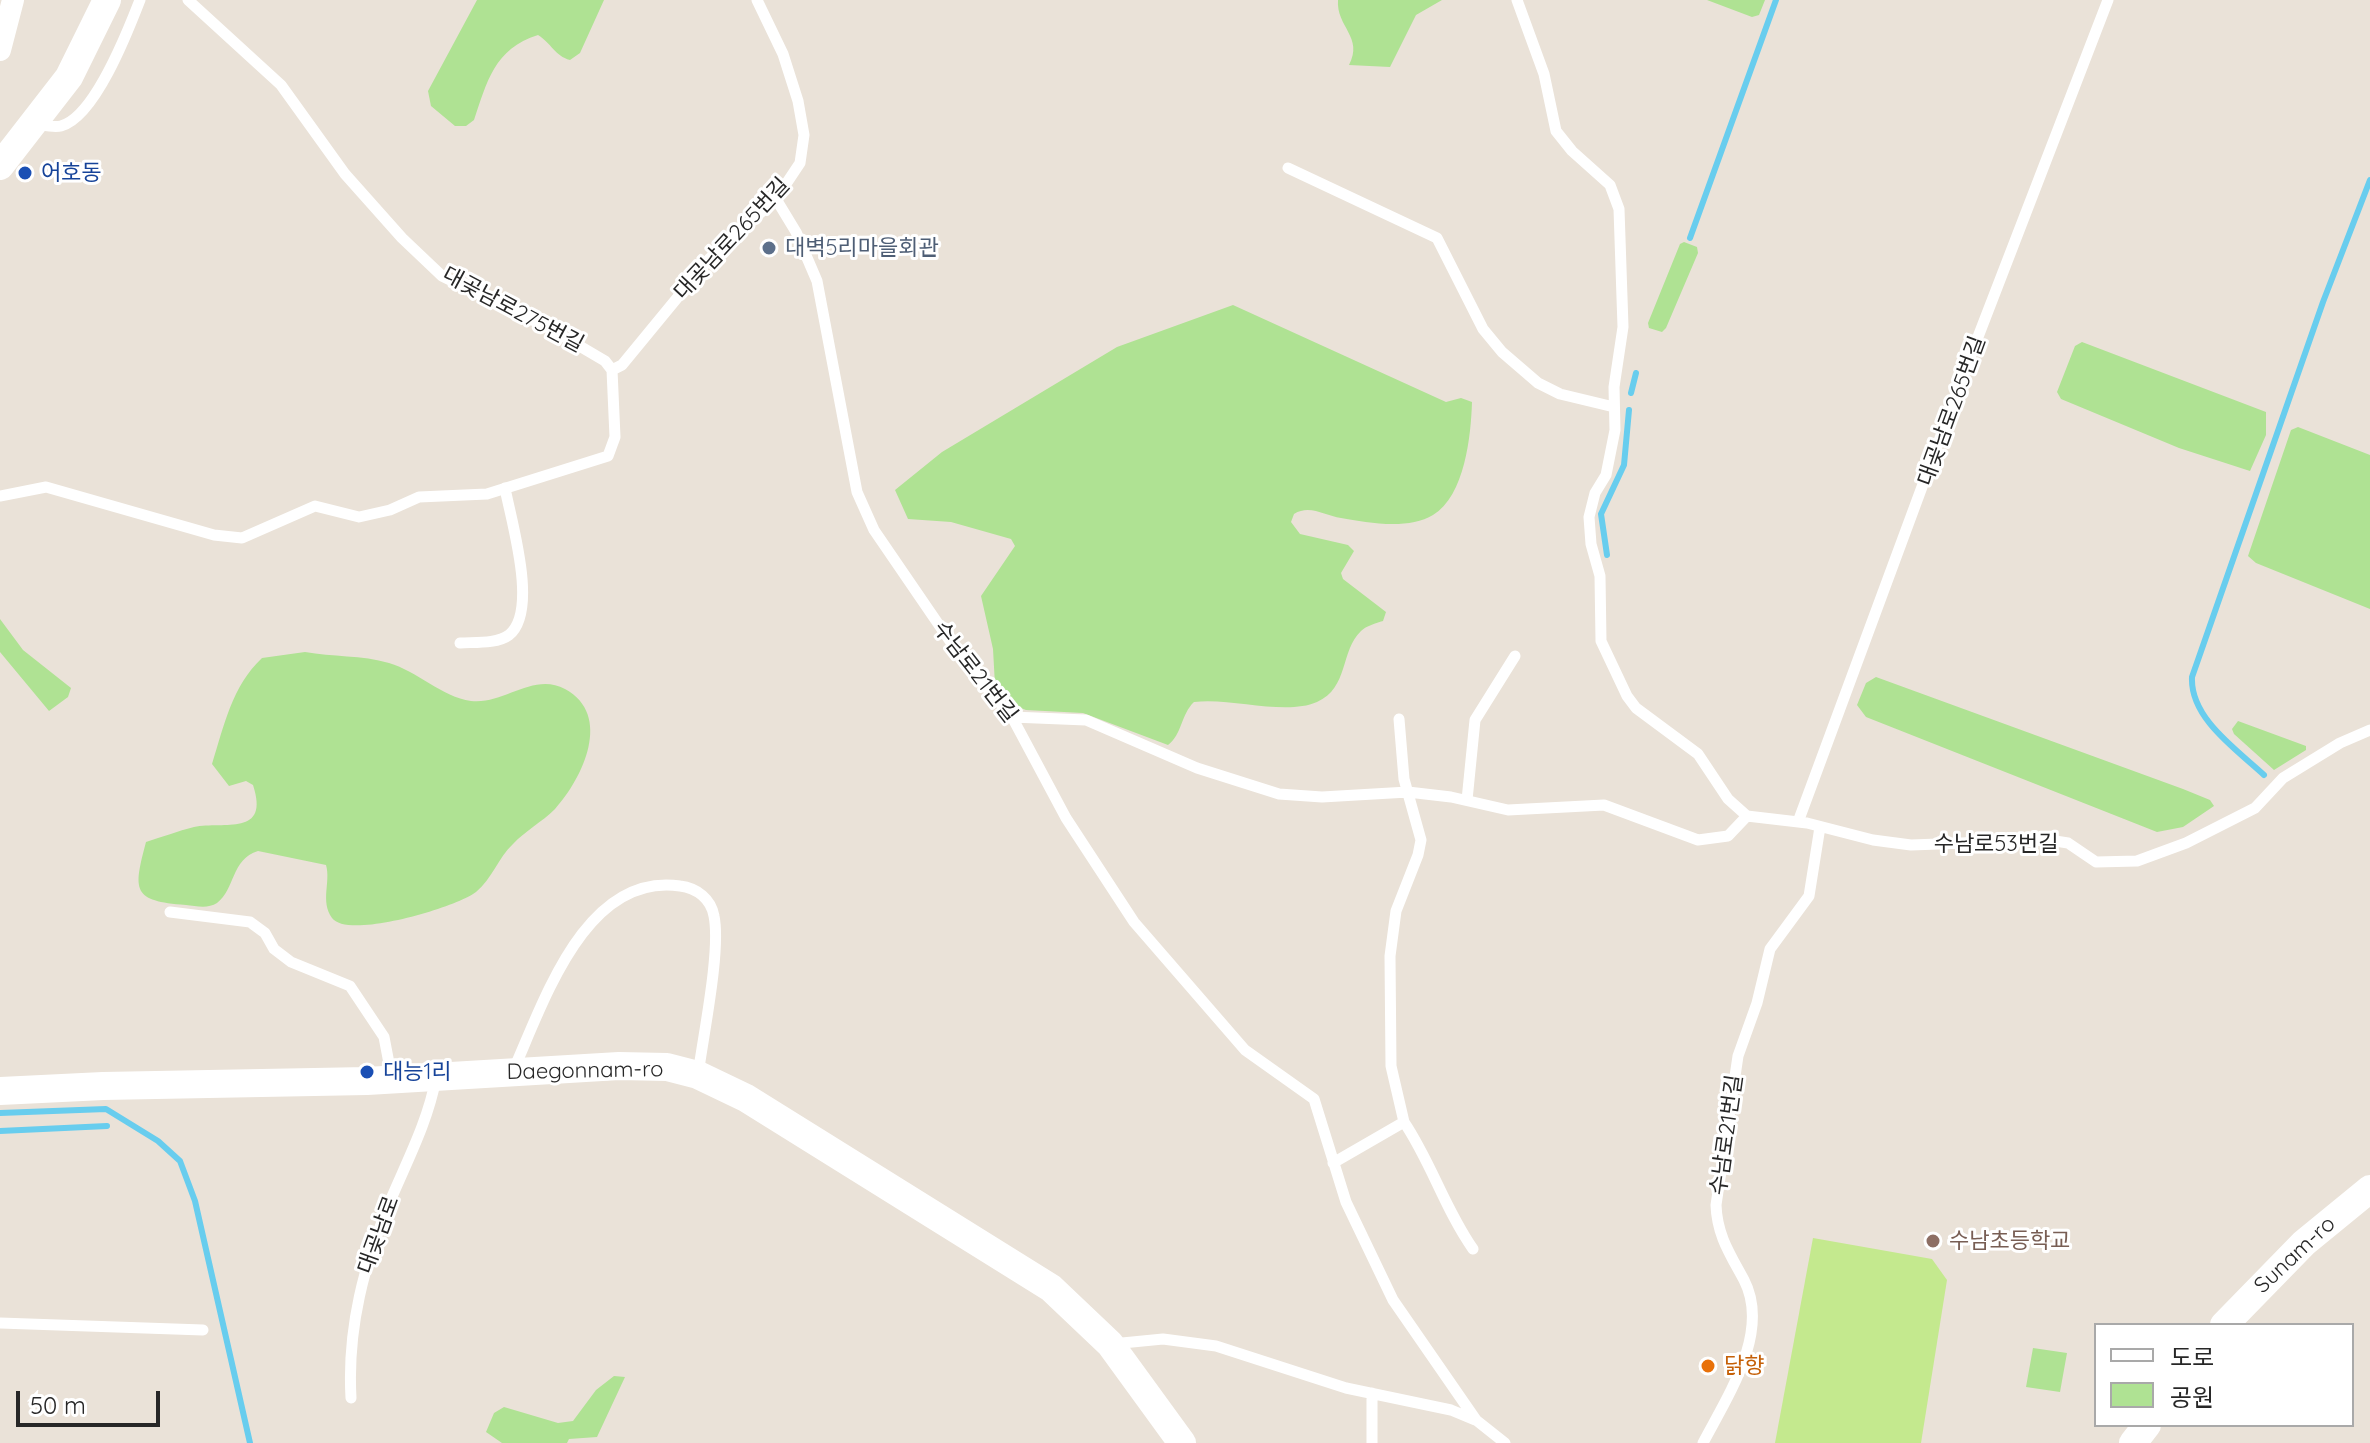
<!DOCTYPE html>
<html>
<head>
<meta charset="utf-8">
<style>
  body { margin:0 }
  #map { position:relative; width:2370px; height:1443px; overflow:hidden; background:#eae2d8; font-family:Quicksand,"Noto Sans KR",sans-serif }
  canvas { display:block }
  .legend { position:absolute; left:2094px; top:1323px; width:260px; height:104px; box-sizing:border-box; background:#fff; border:2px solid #a9a9a9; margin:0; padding:10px 14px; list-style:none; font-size:24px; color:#272727 }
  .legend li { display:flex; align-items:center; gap:16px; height:40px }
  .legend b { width:40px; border:2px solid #a9a9a9 }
  .scale { position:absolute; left:16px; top:1391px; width:144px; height:36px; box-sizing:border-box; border:4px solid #272727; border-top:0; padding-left:10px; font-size:24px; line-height:28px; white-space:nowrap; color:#272727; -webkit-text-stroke:6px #fff; paint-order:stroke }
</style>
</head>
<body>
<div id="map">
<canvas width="2370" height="1443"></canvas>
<ul class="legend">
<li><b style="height:10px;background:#fff"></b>도로</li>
<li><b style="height:22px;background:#afe293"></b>공원</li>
</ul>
<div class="scale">50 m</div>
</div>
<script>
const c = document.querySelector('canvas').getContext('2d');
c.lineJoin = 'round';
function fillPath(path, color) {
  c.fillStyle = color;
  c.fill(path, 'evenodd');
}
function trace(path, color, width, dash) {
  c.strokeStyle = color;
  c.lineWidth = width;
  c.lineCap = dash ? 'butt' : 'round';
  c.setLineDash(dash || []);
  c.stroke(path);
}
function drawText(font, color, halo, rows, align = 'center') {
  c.font = font + ' Quicksand,"Noto Sans KR",sans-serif';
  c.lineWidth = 6;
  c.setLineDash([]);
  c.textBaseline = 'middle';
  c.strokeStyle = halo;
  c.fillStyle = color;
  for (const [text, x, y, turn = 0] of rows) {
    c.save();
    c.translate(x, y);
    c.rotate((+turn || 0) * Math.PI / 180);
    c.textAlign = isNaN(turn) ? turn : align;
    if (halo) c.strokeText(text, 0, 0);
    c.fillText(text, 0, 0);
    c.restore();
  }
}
fillPath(new Path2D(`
  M477 0H604L580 53 570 60C555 56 551 43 538 35 494 49 487 82 474 120L466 126H455L431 106 428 91Z
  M1338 0H1442L1416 15 1390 67 1349 65C1364 37 1336 27 1338 0Z
  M1707 0H1765L1759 15 1752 17Z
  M1684 242 1697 247 1698 253 1666 328 1662 332 1649 328 1648 323 1680 244Z
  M1233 305 1446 402 1461 398 1472 402C1471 435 1465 496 1433 515 1409 530 1368 523 1341 518 1325 516 1310 504 1294 514L1291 522 1300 534 1348 545 1354 551 1341 573 1343 579 1386 612 1383 621C1376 623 1366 626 1361 631 1340 651 1349 688 1317 702 1285 716 1230 697 1194 702 1181 714 1182 735 1168 745L1083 713 1026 710 1013 705 995 685 993 649 981 596 1015 546 1011 539 951 522 908 519 895 490 942 452 1117 347Z
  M2082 342 2266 412V435L2250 471 2179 448 2061 399 2057 392 2075 346Z
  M2298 427 2370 455V609L2256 563 2248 556 2291 430Z
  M0 619 23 650 71 688 68 697 49 711 0 652Z
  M305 652C332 657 362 655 389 663 417 671 442 697 471 701 504 705 533 672 565 689 613 715 583 778 555 809 542 822 525 831 513 844 498 858 492 879 476 892 457 907 348 940 332 918 320 901 331 882 326 865L258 851C231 859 235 890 217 903 208 909 196 906 186 905 132 901 133 891 146 842 162 837 178 831 194 827 224 821 270 837 253 785L246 781 229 786 212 764C224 726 232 686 262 658Z
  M1876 677 2183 789 2210 800 2214 806 2183 827 2157 832 1866 717 1857 705 1866 683Z
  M2238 721 2306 746V750L2274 770 2234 734 2232 729Z
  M2033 1348 2067 1353 2060 1392 2026 1387Z
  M614 1376 625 1377 597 1437 569 1439 567 1443H502L486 1432 494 1413 504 1407 558 1423 573 1421 596 1390Z`), '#afe293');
fillPath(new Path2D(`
  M1813 1238 1932 1259 1947 1280 1921 1443H1775Z`), '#c4e98e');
trace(new Path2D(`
  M1690 238 1776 0
  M1631 393 1636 373
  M1607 555 1601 514 1624 465 1629 410
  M2264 775C2236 749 2190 718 2192 677L2323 302 2370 180
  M0 1113 106 1109 158 1141 180 1161 195 1201 250 1443
  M0 1131 107 1126`), '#68cdee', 6);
trace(new Path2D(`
  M1517 0 1544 74 1556 131 1572 151 1610 185 1619 209 1623 327 1614 387 1615 430 1606 475 1595 493 1589 517 1591 544 1600 576 1601 641 1627 696 1636 708 1698 754 1728 799 1747 816 1807 823 1873 840 1911 845 2049 840 2068 843 2096 862 2137 861 2186 843 2255 808 2283 778 2340 743 2370 730
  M36 124C43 125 54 128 61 126 95 117 128 31 140 0
  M1288 168 1437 238 1483 329 1502 352 1538 383 1560 394 1614 407
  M776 199 796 232 817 281 857 492 874 530 965 663 1012 717 1066 818 1134 922 1245 1050 1314 1099 1346 1202 1393 1300 1476 1420 1505 1443
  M612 370 622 365 710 258 776 199 800 163 804 135 798 101 783 54 757 0
  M0 496 46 487 214 535 242 538 315 506 359 517 390 510 419 497 487 494 608 456 615 437 612 370 605 361 549 328 442 276 402 238 345 174 281 85 188 0
  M460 643C474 642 497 644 509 635 539 611 511 521 505 488
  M1012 717 1086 720 1197 768 1279 794 1322 797 1408 792 1451 797 1508 810 1604 805 1698 840 1728 836 1747 816
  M1467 800 1475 720 1515 656
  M1798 822 1966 368 2108 0
  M170 912 250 922 265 933 274 949 291 962 350 986 384 1037 392 1079
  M513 1071C544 1002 585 872 680 886 697 888 711 899 714 916 721 951 703 1036 698 1075
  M1404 1122C1431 1162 1445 1209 1473 1249
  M1333 1163 1404 1122 1391 1066 1390 956 1396 911 1418 855 1421 840 1404 779 1399 719
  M0 1323 203 1330
  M1112 1344 1163 1339 1216 1346 1346 1388 1451 1410 1475 1420
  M1372 1393V1443
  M351 1398C347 1328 364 1264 391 1199 408 1159 428 1121 436 1078
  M1703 1443C1727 1397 1771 1332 1744 1280 1730 1254 1717 1235 1716 1205L1738 1056 1757 1003 1770 949 1809 896 1820 827`), '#fff', 11);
trace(new Path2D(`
  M0 50 13 0`), '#fff', 22);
trace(new Path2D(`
  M0 166 69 77 107 0
  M0 1091 103 1086 367 1081 619 1066 667 1067 698 1075 746 1098 1051 1288 1110 1344 1182 1443
  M2224 1325 2304 1243 2370 1189
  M2133 1443 2147 1425`), '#fff', 28);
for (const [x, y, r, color] of [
  [25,173,8,"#1a4fb4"],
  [769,248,8,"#5c6f8a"],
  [367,1072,8,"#1a4fb4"],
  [1933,1241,8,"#8d6e63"],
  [1708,1366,8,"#e8710a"]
]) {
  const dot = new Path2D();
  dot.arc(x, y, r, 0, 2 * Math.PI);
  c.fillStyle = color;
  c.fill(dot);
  trace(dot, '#fff', 3);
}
drawText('22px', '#164399', '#fff', [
  ["어호동",41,173],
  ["대능1리",383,1072]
], 'left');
drawText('22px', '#272727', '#fff', [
  ["대곶남로265번길",732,239,-47],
  ["대곶남로275번길",513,310,28],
  ["대곶남로265번길",1952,411,-70],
  ["수남로21번길",975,672,52],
  ["수남로53번길",1996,844],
  ["Daegonnam-ro",585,1071,-1],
  ["수남로21번길",1727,1135,-82],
  ["대곶남로",379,1235,-70],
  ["Sunam-ro",2295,1255,-43]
]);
drawText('22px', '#4e5e75', '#fff', [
  ["대벽5리마을회관",785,248]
], 'left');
drawText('22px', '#785e54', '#fff', [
  ["수남초등학교",1949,1241]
], 'left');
drawText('22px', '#c56008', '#fff', [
  ["닭향",1724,1366]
], 'left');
</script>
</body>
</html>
